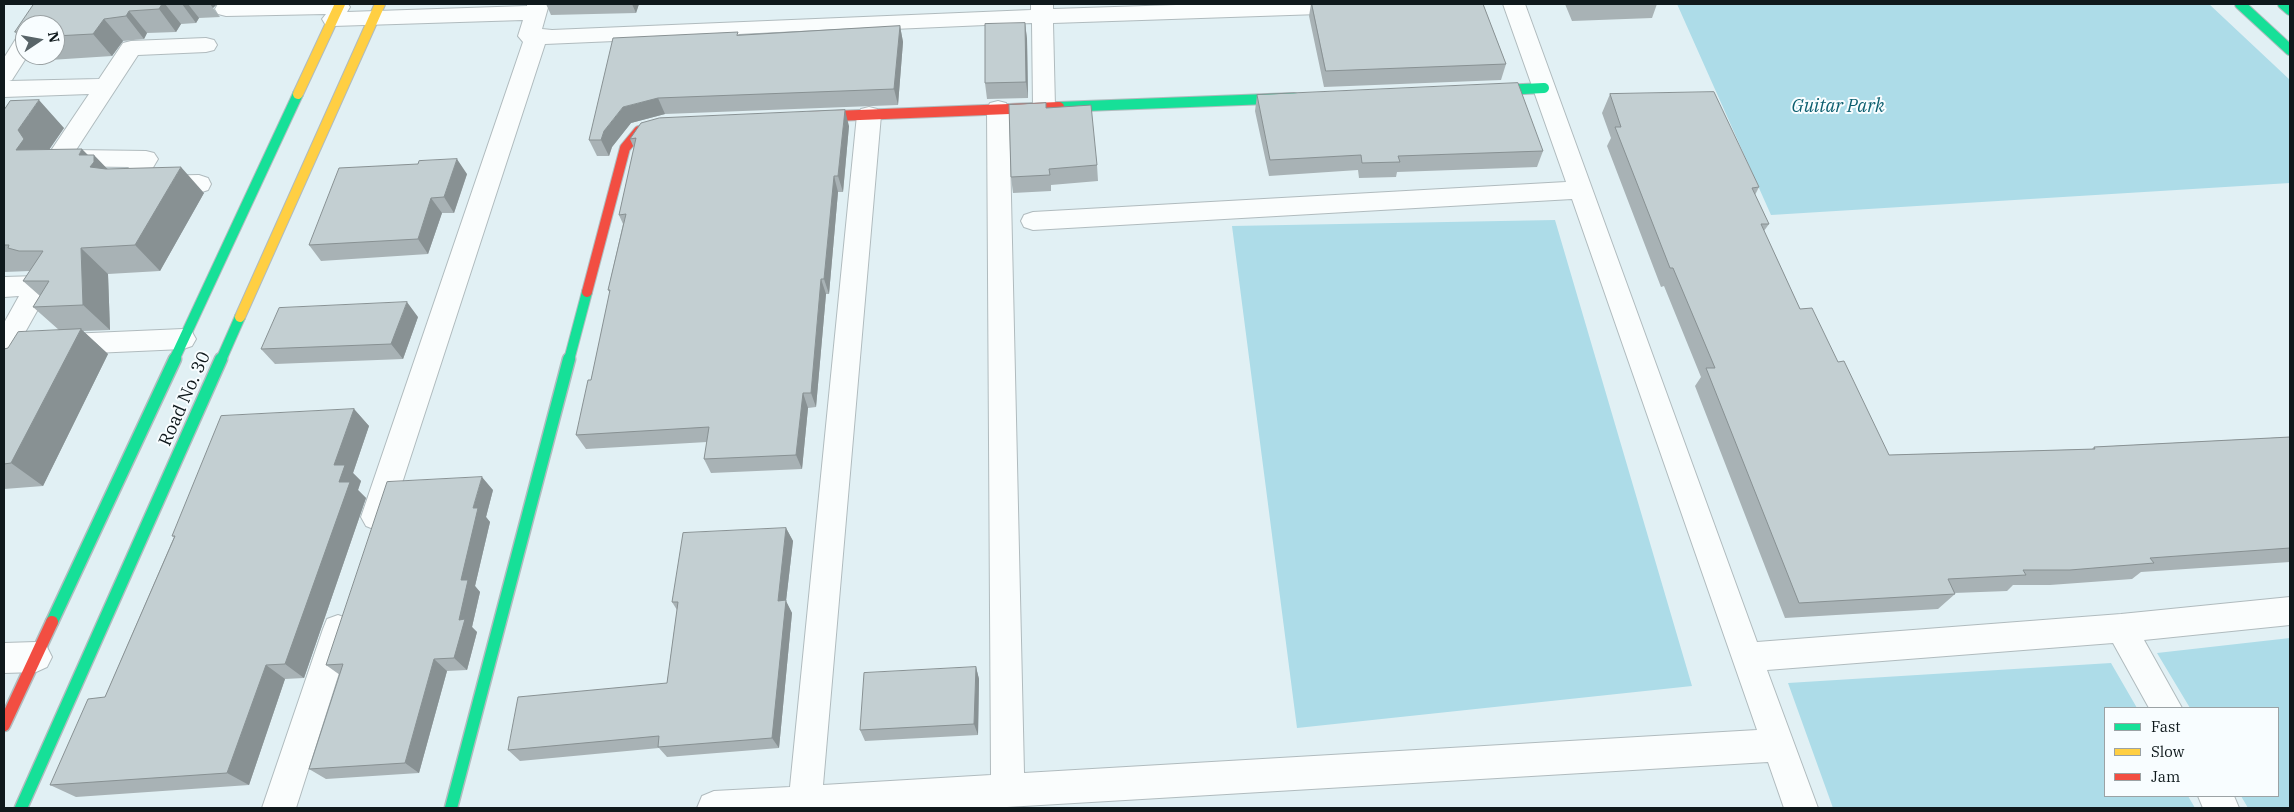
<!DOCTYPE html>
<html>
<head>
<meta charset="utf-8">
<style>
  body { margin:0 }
  #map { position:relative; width:2294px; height:812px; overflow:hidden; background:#e1f0f4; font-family:"IBM Plex Serif",serif }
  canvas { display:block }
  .frame { position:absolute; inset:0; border:5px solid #0f191c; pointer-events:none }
  .legend { position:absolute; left:2104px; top:707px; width:175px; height:90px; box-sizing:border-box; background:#f8fdff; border:1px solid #9ba2a4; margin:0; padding:6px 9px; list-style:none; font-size:15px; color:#0f191c }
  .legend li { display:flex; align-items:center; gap:10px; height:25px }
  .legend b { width:25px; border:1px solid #9ba2a4 }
  .north { position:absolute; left:15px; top:15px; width:50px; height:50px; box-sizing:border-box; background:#f8fdff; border:1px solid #9ba2a4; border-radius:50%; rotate:78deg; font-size:14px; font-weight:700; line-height:20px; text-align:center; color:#0f191c }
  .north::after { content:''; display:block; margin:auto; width:18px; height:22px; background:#586468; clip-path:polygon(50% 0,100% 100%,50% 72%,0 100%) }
</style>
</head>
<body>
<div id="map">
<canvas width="2294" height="812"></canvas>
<div class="frame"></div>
<ul class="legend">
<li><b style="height:6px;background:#16e098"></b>Fast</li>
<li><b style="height:6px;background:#ffcf43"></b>Slow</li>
<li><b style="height:6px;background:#f24e42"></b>Jam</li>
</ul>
<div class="north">N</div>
</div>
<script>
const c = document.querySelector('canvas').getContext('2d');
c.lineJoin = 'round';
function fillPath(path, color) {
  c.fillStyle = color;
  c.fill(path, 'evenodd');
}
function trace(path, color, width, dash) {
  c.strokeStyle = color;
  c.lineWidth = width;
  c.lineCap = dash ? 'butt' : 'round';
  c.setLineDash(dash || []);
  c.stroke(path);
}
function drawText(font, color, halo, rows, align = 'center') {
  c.font = font + ' "IBM Plex Serif",serif';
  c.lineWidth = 4;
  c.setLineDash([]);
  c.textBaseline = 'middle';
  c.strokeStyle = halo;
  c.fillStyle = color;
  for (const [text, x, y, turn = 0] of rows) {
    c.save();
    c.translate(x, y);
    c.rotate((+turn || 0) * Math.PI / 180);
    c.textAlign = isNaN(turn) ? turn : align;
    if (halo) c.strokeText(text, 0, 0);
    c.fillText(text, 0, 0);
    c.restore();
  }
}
fillPath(new Path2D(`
  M1677 4H2209L2290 80V183L1771 215Z
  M1555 220 1692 686 1297 728 1232 226Z
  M2290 638V808H2248L2241 796H2278V708H2190L2157 653Z
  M2111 663 2137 708H2105V796H2188L2195 808H1833L1788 683Z`), '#addce8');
const street = new Path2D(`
  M218 4H348L350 7 347 12 527 6V4H549L542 29 552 30 1031 10V4H1053V9L1207 4H1419L1416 9 1408 11 1053 23 1055 107 1052 113 1044 115 1036 113 1033 107 1032 23 545 44 391 517 386 526 376 530 366 526 361 517 523 42 518 36 523 20 333 26 325 24 322 19 326 14 226 16 218 14 215 9Z
  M1503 4H1525L1757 642 2121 614 2290 597V625L2144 640 2182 708H2149L2113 643 1767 670 1818 808H1784L1768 762 990 808H697L702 796 714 791 790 787 857 115 861 109 869 107 877 109 881 115 823 785 991 775 987 109 990 103 998 101 1006 103 1009 109 1024 773 1757 730 1572 199 1033 230 1024 227 1021 221 1024 215 1033 212 1566 182Z
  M25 35V55H28L12 80 9 81 99 79 123 43 131 41 206 38 214 40 217 45 214 50 206 52 138 55 76 150 146 151 154 153 158 159 148 176 199 175 208 178 211 184 208 190 199 193 131 194 122 191 119 185 129 167 58 166 50 164 46 158 89 94 4 97V58L17 37Z
  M38 276 47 279 51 286 23 336 183 329 192 332 196 339 192 346 183 349 4 357V323L19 296 4 297V277Z
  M338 615 349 619 353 629 296 808H262L323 629 327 619Z
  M36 642 47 647 52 657 47 667 36 672 4 673V643Z
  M2198 796H2234L2239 808H2203Z`);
const fastFar1 = new Path2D(`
  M2240 4 2290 50
  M2283 4 2290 10
  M1482 91 1544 88
  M1059 107 1294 98
  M174 360 298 94
  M221 360 240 317
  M569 360 587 292`);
const fast = new Path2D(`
  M52 622 175 359
  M21 808 221 359
  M451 808 569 359`);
const slow = new Path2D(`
  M298 94 340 4
  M240 317 380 4`);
const jamFar1 = new Path2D(`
  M810 117 1059 107
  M587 292 625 148 639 131 662 125`);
const jam = new Path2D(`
  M4 725 52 622`);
trace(street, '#b0bbbe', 2);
trace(fastFar1, '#b0bbbe', 12);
trace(fast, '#b0bbbe', 15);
trace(slow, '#b0bbbe', 12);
trace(jamFar1, '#b0bbbe', 12);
trace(jam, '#b0bbbe', 15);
fillPath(street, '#fafdfd');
trace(fastFar1, '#16e098', 10);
trace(fast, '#16e098', 12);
trace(slow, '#ffcf43', 10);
trace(jamFar1, '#f24e42', 10);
trace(jam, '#f24e42', 12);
fillPath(new Path2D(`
  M34 4H217L213 8 220 17 199 18 196 23 181 24 176 32 147 33 144 39 123 41 112 56 50 60 46 55H55V25H25V43L15 32Z
  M546 4H639L636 13 551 15Z
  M1311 4H1483L1506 64 1501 80 1324 87 1309 16Z
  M1565 4H1657L1652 18 1572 21Z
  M1025 23 1027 39 1028 98 987 99 985 83Z
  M900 26 903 42 898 105 665 114 631 123 612 147 609 156H597L589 140 739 34Z
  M1610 94 1759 187 1755 195 1769 224 1764 231 1800 309 1838 362 1889 455 2092 449 2094 447 2290 437V562L2141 572 2132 579 2050 585H2013L2007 591 1954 593 1955 594 1938 609 1785 618 1695 386 1701 377 1664 286 1661 287 1607 146 1611 138 1602 113Z
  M1257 95 1543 151 1537 167 1397 172 1396 177 1359 178 1358 170 1269 176 1255 111Z
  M1047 108 1097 165 1098 181 1051 185V191L1013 193 1011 177Z
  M4 110 64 128 49 150 87 155 108 169 204 193 160 271 108 274 110 330 83 331 108 354 43 486 4 489V349L8 348 59 330 33 307 40 296 23 281 30 271 4 272Z
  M849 126 843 192H838L829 294H826L816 407 808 408 802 469 711 473 704 459 707 442 586 449 576 435 591 380 610 293 608 290 623 224 619 215 634 148 630 139Z
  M418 164 467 174 454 213H442L428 254 321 261 309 245Z
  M418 317 403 359 275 364 261 349Z
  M354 409 369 426 353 473 361 481 358 490 366 498 304 678 285 679 249 785 76 797 50 785 105 697 174 537 172 536Z
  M493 490 486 517 490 522 475 586 480 592 472 627 477 632 467 670 447 671 419 773 326 779 309 769 340 675 326 665Z
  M786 528 793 541 786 601 792 613 779 748 667 757 659 748 520 761 508 750 667 683 677 610 672 602Z
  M976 667 979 679 978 735 865 741 860 730Z`), '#a8b2b5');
fillPath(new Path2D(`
  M162 4H165L181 24 176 32 159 9Z
  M182 4H188L199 18 196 23Z
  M210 4H217L213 8Z
  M632 4H639L636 13Z
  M129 11 147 33 144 39 126 16Z
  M104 19 123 41 112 56 93 34Z
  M1025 23 1027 39 1028 98 1026 82Z
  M900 26 903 42 898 105 894 89Z
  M658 98 665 114 631 123 612 147 609 156 601 140 604 131 623 107Z
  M39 100 64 128 44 157 16 150 18 130Z
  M845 110 849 126 843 192 838 176Z
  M82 149 94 161V155L119 181 116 194 79 155Z
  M457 159 467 174 454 213 444 197Z
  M181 167 204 193 160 271 135 245Z
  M834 176 838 192 829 294 824 279Z
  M431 198 442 213 428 254 418 239Z
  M81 248 108 274 110 330 83 305Z
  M821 279 826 294 816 407 811 393Z
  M407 302 418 317 403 359 391 344Z
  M81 329 108 354 43 486 11 463Z
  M803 393 808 408 802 469 796 455Z
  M354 409 369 426 353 473 361 481 358 490 366 498 304 678 285 664 339 482 334 465Z
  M482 477 493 490 486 517 490 522 475 586 480 592 472 627 477 632 467 670 454 658 459 620 461 580 473 508Z
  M786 528 793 541 786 601 792 613 779 748 772 738 778 601Z
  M434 659 447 671 419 773 405 763Z
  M266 665 285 679 249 785 227 773Z
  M976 667 979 679 978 735 974 724Z`), '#889193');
const building = new Path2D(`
  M34 4H162L159 9 129 11 126 16 104 19 93 34 55 36V25H25V32H15Z
  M1312 4H1483L1506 64 1326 71Z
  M1025 23 1026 82 985 83V24Z
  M900 26 894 89 658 98 623 107 604 131 601 140H589L613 38 738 32 737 35Z
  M1518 83 1543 151 1398 156 1400 162 1362 163 1361 155 1270 160 1257 95Z
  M1714 92 1759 187 1752 188 1769 224H1761L1800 309 1812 308 1838 362 1844 361 1889 455 2095 449 2094 447 2290 437V548L2150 558 2154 563 2070 570H2023L2026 575 1948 579 1955 594 1799 603 1706 368H1715L1673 268H1670L1615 127H1621L1610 94Z
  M39 100 18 130 24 139 16 150 82 149 79 155H94V162L90 167 106 169 181 167 135 245 81 248 83 305 33 307 49 281H23L43 251H19L8 248 9 245H4V110L10 101Z
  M1046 103V108L1091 105 1097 165 1049 169 1050 175 1011 177 1009 105Z
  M845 110 838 176H834L824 279H821L811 393H803L796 455 704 459 709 427 576 435 588 380H591L610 290H608L626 214 619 215 636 138 630 139 641 123 659 118Z
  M457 159 444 197 431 198 418 239 309 245 339 168 418 164 419 161Z
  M407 302 391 344 261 349 279 308Z
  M81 329 11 463 4 464V349L8 348 18 332Z
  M354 409 334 465H345L339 482H350L285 664 266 665 227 773 50 785 88 699 105 697 175 536H172L221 416Z
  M482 477 473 508H478L461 580H468L459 620 465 619 454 658 434 659 405 763 309 769 343 664 326 665 387 482Z
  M786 528 778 601 786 600 772 738 658 747 659 736 508 750 518 697 667 683 678 602H672L683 533Z
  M976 667 974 724 860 730 864 673Z`);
fillPath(building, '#c3cfd2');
trace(building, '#889193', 1);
drawText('italic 18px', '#0b5e6f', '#f8fdff', [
  ["Guitar Park",1838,107]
]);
drawText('18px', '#0f191c', '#f8fdff', [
  ["Road No. 30",185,399,-66]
]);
</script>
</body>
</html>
